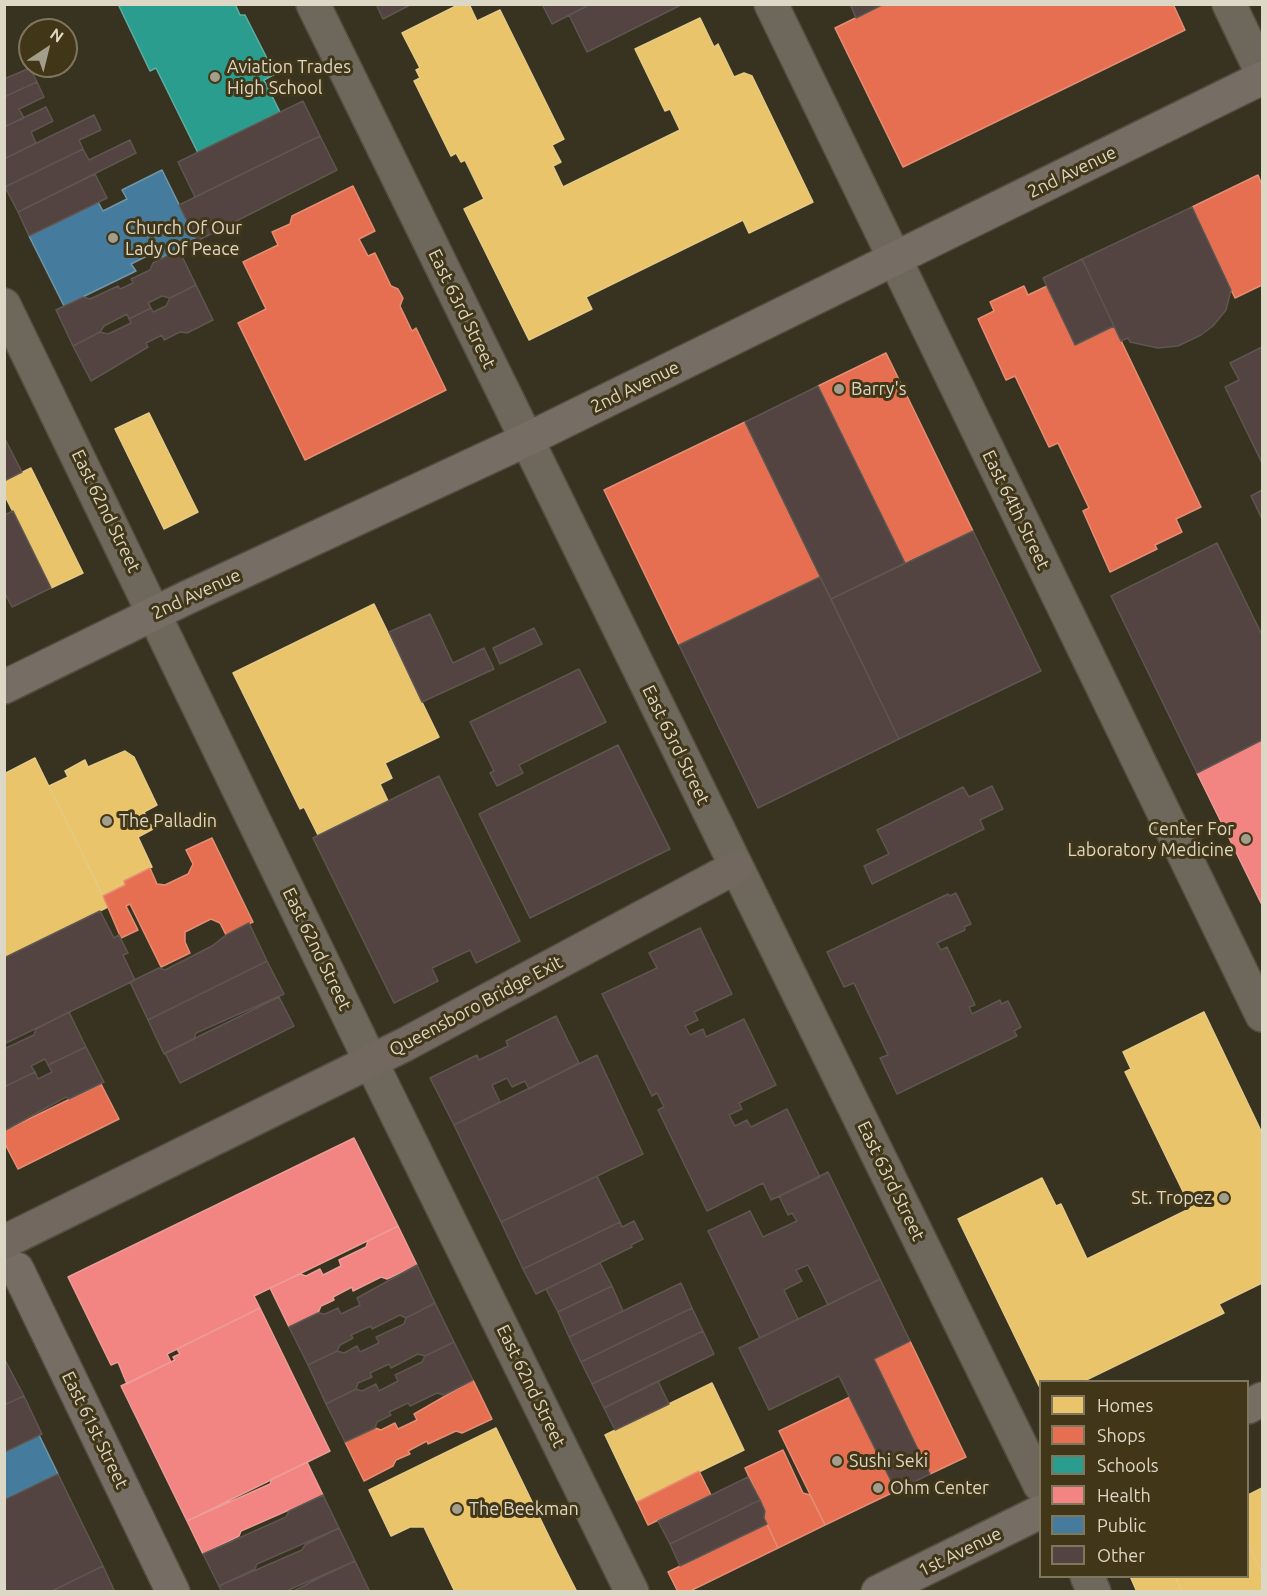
<!DOCTYPE html>
<html>
<head>
<meta charset="utf-8">
<style>
  body { margin:0 }
  #map { position:relative; width:1267px; height:1596px; overflow:hidden; background:#383221; font-family:Ubuntu,sans-serif }
  canvas { display:block }
  .frame { position:absolute; inset:0; border:6px solid #ddd7c6; pointer-events:none }
  .legend { position:absolute; left:1039px; top:1380px; width:210px; height:198px; box-sizing:border-box; background:#413618; border:2px solid #7f765e; margin:0; padding:8px 10px; list-style:none; font-size:18px; color:#ddd7c6 }
  .legend li { display:flex; align-items:center; gap:12px; height:30px }
  .legend b { width:30px; border:2px solid #7f765e }
  .north { position:absolute; left:18px; top:18px; width:60px; height:60px; box-sizing:border-box; background:#413618; border:2px solid #7f765e; border-radius:50%; rotate:35deg; font-size:16px; font-weight:700; line-height:24px; text-align:center; color:#ddd7c6 }
  .north::after { content:''; display:block; margin:auto; width:21px; height:27px; background:#a39d8c; clip-path:polygon(50% 0,100% 100%,50% 72%,0 100%) }
</style>
</head>
<body>
<div id="map">
<canvas width="1267" height="1596"></canvas>
<div class="frame"></div>
<ul class="legend">
<li><b style="height:16px;background:#e9c46a"></b>Homes</li>
<li><b style="height:16px;background:#e76f51"></b>Shops</li>
<li><b style="height:16px;background:#2a9d8f"></b>Schools</li>
<li><b style="height:16px;background:#f28482"></b>Health</li>
<li><b style="height:16px;background:#457b9d"></b>Public</li>
<li><b style="height:16px;background:#534442"></b>Other</li>
</ul>
<div class="north">N</div>
</div>
<script>
const c = document.querySelector('canvas').getContext('2d');
c.lineJoin = 'round';
function fillPath(path, color) {
  c.fillStyle = color;
  c.fill(path, 'evenodd');
}
function trace(path, color, width, dash) {
  c.strokeStyle = color;
  c.lineWidth = width;
  c.lineCap = dash ? 'butt' : 'round';
  c.setLineDash(dash || []);
  c.stroke(path);
}
function drawText(font, color, halo, rows, align = 'center') {
  c.font = font + ' Ubuntu,sans-serif';
  c.lineWidth = 6;
  c.setLineDash([]);
  c.textBaseline = 'middle';
  c.strokeStyle = halo;
  c.fillStyle = color;
  for (const [text, x, y, turn = 0] of rows) {
    c.save();
    c.translate(x, y);
    c.rotate((+turn || 0) * Math.PI / 180);
    c.textAlign = isNaN(turn) ? turn : align;
    if (halo) c.strokeText(text, 0, 0);
    c.fillText(text, 0, 0);
    c.restore();
  }
}
const homes = new Path2D(`
  M460 4H469L477 21 500 10 564 139 552 145 561 162 553 166 563 187 680 130 670 109 665 111 635 49 700 18 714 47 718 44 734 77 744 73 752 76 813 202 749 233 743 220 586 297 592 309 529 340 464 209 484 199 465 160 461 162 456 153 451 156 414 81 420 78 416 70 420 68 402 33Z
  M149 413 198 512 164 529 115 429Z
  M31 468 83 573 51 588 4 494V481Z
  M374 604 439 737 385 763 392 778 380 784 388 801 318 835 304 807 300 809 233 673Z
  M125 751 134 757 157 805 144 812 153 829 138 837 152 867 124 881 125 885 103 896 49 786 68 777 65 771 85 760 88 767Z
  M35 758 108 907 4 958V774Z
  M1204 1012 1262 1133V1283L1219 1304 1224 1313 1082 1382H1040V1388L958 1219 1042 1178 1056 1206 1061 1204 1087 1259 1191 1208 1125 1072 1131 1069 1123 1052Z
  M712 1383 744 1450 637 1502 605 1435Z
  M496 1428 557 1553 577 1592H455L424 1527H410L391 1536 369 1490Z
  M1262 1488V1574L1248 1544V1495Z
  M1248 1544 1262 1574V1591L1182 1592 1175 1576H1248Z
  M1130 1576H1175L1182 1592H1137Z`);
fillPath(homes, '#e9c46a');
trace(homes, '#e5ca86', 1.5);
const shops = new Path2D(`
  M884 4H1173L1185 30 903 167 835 28Z
  M1258 175 1262 185V285L1235 298 1192 207Z
  M353 186 375 231 359 239 368 256 375 253 391 286 398 289 403 298 400 306 412 331 416 328 446 390 305 460 238 323 266 309 243 262 278 245 272 232 290 224 292 216Z
  M1024 286 1028 295 1047 286 1075 345 1114 326 1201 507 1176 519 1182 532 1155 545 1157 549 1110 572 1083 511 1089 508 1058 443 1049 447 1015 376 1006 380 978 319 994 311 990 302Z
  M886 353 973 531 905 563 818 386Z
  M745 422 820 577 679 645 604 490Z
  M212 838 253 922 226 935 220 923 211 919 185 932V942L190 953 161 967 130 904 126 906 138 930 121 938 103 896 125 885 124 881 150 868 157 884 165 885 188 874 193 864 186 850Z
  M101 1084 119 1119 18 1169 4 1142V1131Z
  M910 1341 966 1457 930 1474 874 1359Z
  M473 1380 492 1419 462 1433 456 1431 428 1444 427 1441 408 1451 410 1454 396 1460 393 1466 364 1481 345 1442 375 1428 381 1430 395 1423 398 1429 417 1420 414 1414Z
  M850 1397 896 1491 825 1525 779 1431Z
  M783 1450 803 1493 810 1495 825 1525 778 1548 764 1518 765 1511 745 1468Z
  M699 1471 711 1495 648 1525 637 1502Z
  M767 1524 778 1548 688 1592H678L668 1572Z`);
fillPath(shops, '#e76f51');
trace(shops, '#e48e74', 1.5);
const schools = new Path2D(`
  M118 4H235L240 15H245L275 74 264 80 280 112 198 153 156 68 150 71Z`);
fillPath(schools, '#2a9d8f');
trace(schools, '#60aea0', 1.5);
const health = new Path2D(`
  M1262 740V905L1197 773Z
  M354 1138 398 1226 254 1296 260 1308 167 1354 171 1362 127 1384 118 1362 111 1365 68 1277Z
  M398 1226 417 1265 387 1279 381 1277 353 1291 352 1287 333 1297 334 1300 321 1306 318 1313 289 1327 270 1288 300 1274 306 1276 320 1269 323 1275 341 1266 339 1260 366 1247 368 1241Z
  M260 1308 330 1451 187 1521 121 1386 175 1360 173 1357 180 1354 177 1349Z
  M307 1462 323 1495 241 1531 239 1536 203 1554 187 1521 270 1484 272 1479Z`);
fillPath(health, '#f28482');
trace(health, '#ec9d96', 1.5);
const public = new Path2D(`
  M162 170 197 241 157 260 153 253 131 264 136 271 64 306 29 236 98 202 103 211 127 199 122 190Z
  M39 1435 58 1474 4 1500 5 1452Z`);
fillPath(public, '#457b9d');
trace(public, '#7397a9', 1.5);
const building = new Path2D(`
  M376 4H412L383 19Z
  M542 4H591L552 24Z
  M591 4H683L587 52 569 15Z
  M850 4H884L856 18Z
  M30 68 37 82 4 97V79Z
  M37 82 44 97 19 109 24 118 4 127V97Z
  M303 101 320 136 195 197 178 162Z
  M46 107 53 121 31 132 36 143 4 159V127Z
  M94 115 101 130 79 140 83 149 5 187 4 159Z
  M320 136 337 170 197 241 179 205Z
  M130 140 136 153 18 212 5 187 83 149 89 160Z
  M95 174 107 198 29 236 18 212Z
  M1192 207 1231 290 1226 310 1213 326 1201 335 1178 346 1158 348 1130 342 1128 338 1121 341 1082 259Z
  M179 250 196 285 170 298 162 296 148 303 151 308 129 319 127 314 104 326 100 332 73 346 56 310 83 297 90 299 118 286 120 289 133 283 131 279 150 270 153 263Z
  M1082 259 1114 326 1075 345 1043 278Z
  M196 285 213 320 187 333 180 332 164 340 162 335 146 343 148 347 91 381 73 346 100 332 108 334 131 323 129 319 151 308 153 312 166 306 170 298Z
  M1262 347V463L1225 387 1239 380 1230 363Z
  M818 386 905 563 831 599 745 422Z
  M4 437 22 472 4 481Z
  M1262 490V519L1251 496Z
  M13 511 51 588 12 607 4 592V515Z
  M973 531 1041 671 899 739 831 599Z
  M1217 543 1262 635V740L1197 773 1111 596Z
  M820 577 899 739 758 808 679 645Z
  M430 614 453 663 484 648 494 669 422 702 389 632Z
  M534 628 542 644 500 664 493 648Z
  M579 669 606 722 519 765 523 773 497 786 490 773 494 771 470 722Z
  M618 745 670 849 530 918 479 814Z
  M439 776 520 941 476 963 470 950 432 968 438 981 394 1003 313 838Z
  M992 786 1003 809 980 820 984 829 872 884 864 866 889 854 877 830 963 787 969 797Z
  M956 893 971 924 964 927 965 930 937 943 941 950 947 947 975 1005 969 1007 972 1014 1000 1000 1001 1004 1008 1001 1021 1027 1014 1031 1017 1036 897 1094 880 1058 888 1055 854 983 844 987 827 952 948 894 950 896Z
  M100 911 114 938 119 935 128 953 123 955 135 980 4 1044V958Z
  M249 923 267 961 148 1020 130 982 159 968 165 970 212 946 226 935Z
  M700 928 732 994 694 1012 698 1020 685 1026 690 1035 703 1029 706 1037 744 1019 776 1085 739 1103 742 1109 729 1115 735 1126 747 1120 751 1127 787 1109 820 1177 771 1200 763 1183 707 1211 658 1110 664 1107 657 1093 652 1096 602 994 657 968 649 953Z
  M267 961 284 994 196 1033 194 1039 164 1054 148 1020Z
  M279 997 294 1026 180 1083 165 1053Z
  M69 1012 86 1047 48 1065 45 1059 31 1066 35 1072 4 1087V1049L34 1035 36 1029Z
  M556 1016 579 1063 529 1089 525 1081 512 1087 507 1078 492 1085 500 1102 454 1125 430 1078 477 1055 479 1060 508 1046 506 1041Z
  M86 1047 104 1082 69 1099 66 1097 4 1131V1087L35 1072 38 1079 52 1072 48 1065Z
  M597 1055 643 1154 501 1222 454 1125Z
  M828 1172 880 1279 828 1305 808 1265 796 1270 802 1281 784 1290 798 1319 760 1338 708 1231 750 1211 763 1237 797 1221 792 1213 788 1215 779 1196Z
  M597 1176 620 1222 523 1269 501 1222Z
  M634 1221 643 1239 631 1245 632 1247 536 1294 523 1269 620 1222 622 1227Z
  M600 1263 612 1286 558 1312 546 1289Z
  M417 1265 435 1303 406 1318 400 1315 372 1329 371 1326 351 1335 353 1338 340 1345 337 1351 308 1365 289 1327 318 1313 325 1314 338 1308 341 1314 360 1305 357 1298Z
  M880 1279 910 1341 874 1359 930 1474 896 1491 839 1376 769 1410 739 1348Z
  M681 1283 692 1308 581 1362 569 1337Z
  M612 1286 623 1311 569 1337 558 1312Z
  M435 1303 454 1342 425 1356 418 1354 391 1368 389 1364 370 1373 372 1377 358 1383 356 1389 326 1404 308 1365 337 1351 344 1353 357 1346 360 1352 379 1343 376 1337 404 1324 406 1318Z
  M692 1308 703 1331 592 1384 581 1362Z
  M703 1331 714 1354 604 1408 592 1384Z
  M454 1342 473 1380 444 1395 437 1393 410 1406 408 1403 389 1412 391 1415 377 1422 375 1428 345 1442 326 1404 356 1389 362 1391 376 1384 379 1391 398 1381 395 1375 422 1362 425 1356Z
  M4 1358 24 1396 4 1405Z
  M658 1381 669 1404 615 1430 604 1408Z
  M24 1396 42 1434 5 1452 4 1405Z
  M58 1474 103 1566 50 1592H4V1500Z
  M748 1477 760 1500 670 1544 658 1521Z
  M323 1495 339 1528 257 1564 255 1569 219 1586 203 1554 286 1517 289 1511Z
  M760 1500 765 1511 764 1518 767 1524 680 1566 670 1544Z
  M339 1528 355 1561 284 1592H222L219 1586 302 1550 305 1545Z
  M355 1561 370 1592H292L321 1577Z
  M103 1566 115 1592H50Z`);
fillPath(building, '#534442');
trace(building, '#5e564f', 1.5);
const minor = new Path2D(`
  M313 4 1040 1485
  M771 4 1262 1015
  M1229 4 1262 73
  M4 305 371 1062 632 1592
  M1087 1576 1094 1592`);
const major = new Path2D(`
  M4 687 186 598 526 440 1262 78
  M17 1269 173 1592
  M1248 1407 1262 1399
  M878 1592 1040 1512`);
const highway = new Path2D(`
  M4 1242 404 1045 736 867`);
trace(minor, '#534e40', 36);
trace(major, '#534e40', 36);
trace(highway, '#534e40', 36);
trace(minor, '#6d685b', 33);
trace(major, '#766e64', 33);
trace(highway, '#736860', 33);
for (const [x, y, r, color] of [
  [215,77,6,"#a39d8c"],
  [113,238,6,"#a39d8c"],
  [839,389,6,"#a39d8c"],
  [107,821,6,"#a39d8c"],
  [1246,839,6,"#a39d8c"],
  [1224,1198,6,"#a39d8c"],
  [837,1461,6,"#a39d8c"],
  [878,1488,6,"#a39d8c"],
  [457,1509,6,"#a39d8c"]
]) {
  const dot = new Path2D();
  dot.arc(x, y, r, 0, 2 * Math.PI);
  c.fillStyle = color;
  c.fill(dot);
  trace(dot, '#413618', 2);
}
drawText('18px', '#ddd7c6', '#413618', [
  ["Aviation Trades",227,67],
  ["High School",227,88],
  ["Church Of Our",125,228],
  ["Lady Of Peace",125,249],
  ["Barry's",851,389],
  ["The Palladin",119,821],
  ["Center For",1234,829,"right"],
  ["Laboratory Medicine",1234,850,"right"],
  ["St. Tropez",1212,1198,"right"],
  ["Sushi Seki",849,1461],
  ["Ohm Center",890,1488],
  ["The Beekman",469,1509]
], 'left');
drawText('18px', '#ddd7c6', '#413618', [
  ["2nd Avenue",1072,172,-26],
  ["East 63rd Street",462,309,64],
  ["2nd Avenue",635,387,-26],
  ["East 64th Street",1016,510,64],
  ["East 62nd Street",106,511,64],
  ["2nd Avenue",196,594,-25],
  ["East 63rd Street",676,745,64],
  ["East 62nd Street",317,949,64],
  ["Queensboro Bridge Exit",476,1006,-28],
  ["East 63rd Street",891,1181,64],
  ["East 62nd Street",531,1386,64],
  ["East 61st Street",95,1430,64],
  ["1st Avenue",960,1552,-26]
]);
</script>
</body>
</html>
